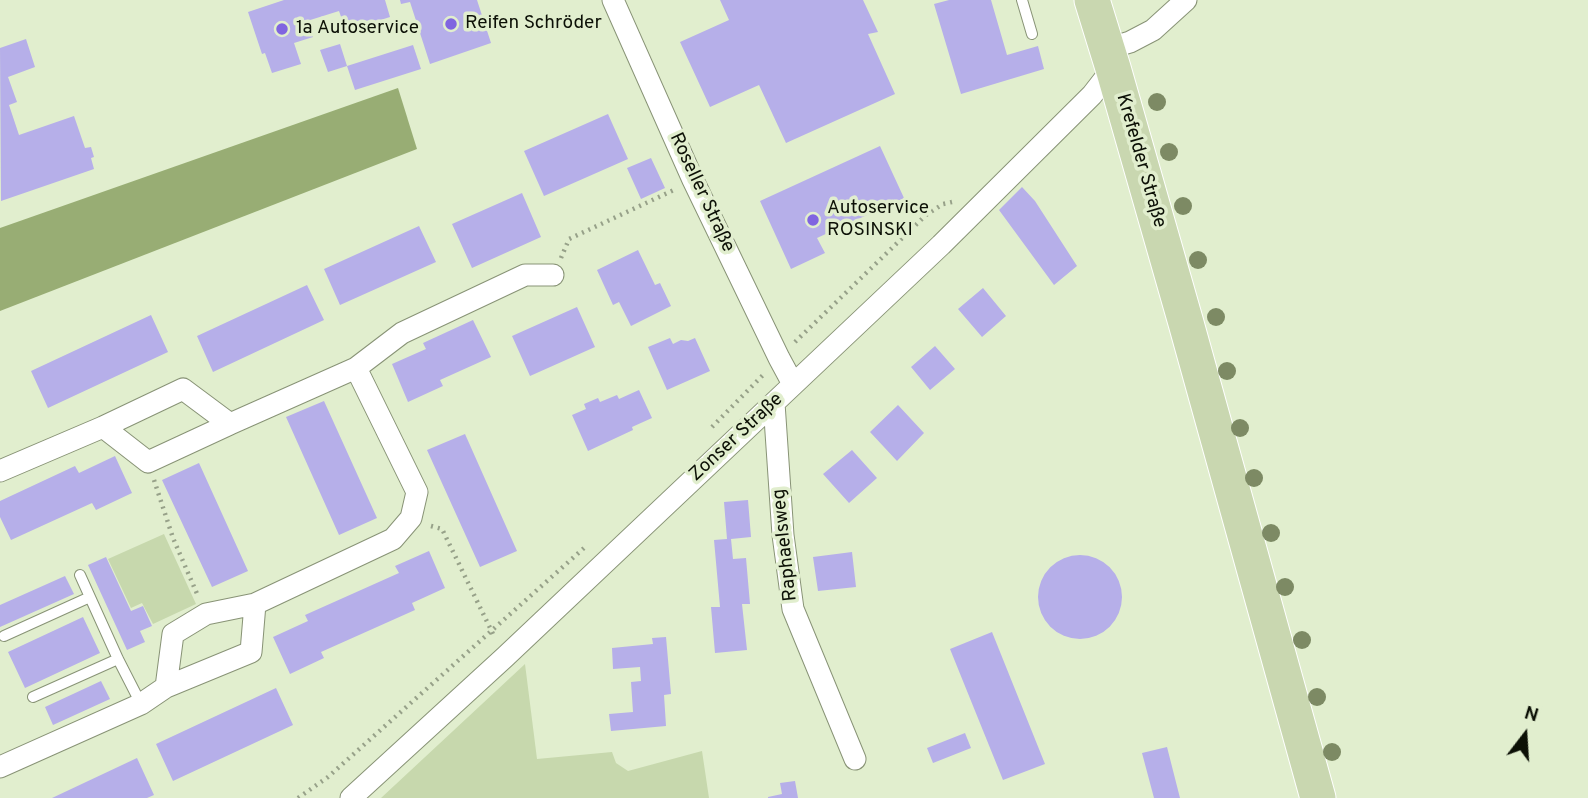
<!DOCTYPE html>
<html>
<head>
<meta charset="utf-8">
<style>
  body { margin:0 }
  #map { position:relative; width:1588px; height:798px; overflow:hidden; background:#e1eece; font-family:Overpass,sans-serif }
  canvas { display:block }
  .north { position:absolute; left:1490px; top:700px; width:70px; height:70px; -webkit-text-stroke:5px #e1eece; paint-order:stroke; rotate:17deg; font-size:19px; font-weight:700; line-height:28px; text-align:center; color:#0c1006 }
  .north::after { content:''; display:block; margin:auto; width:24px; height:32px; background:#0c1006; clip-path:polygon(50% 0,100% 100%,50% 72%,0 100%) }
</style>
</head>
<body>
<div id="map">
<canvas width="1588" height="798"></canvas>
<div class="north">N</div>
</div>
<script>
const c = document.querySelector('canvas').getContext('2d');
c.lineJoin = 'round';
function fillPath(path, color) {
  c.fillStyle = color;
  c.fill(path, 'evenodd');
}
function trace(path, color, width, dash) {
  c.strokeStyle = color;
  c.lineWidth = width;
  c.lineCap = dash ? 'butt' : 'round';
  c.setLineDash(dash || []);
  c.stroke(path);
}
function drawText(font, color, halo, rows, align = 'center') {
  c.font = font + ' Overpass,sans-serif';
  c.lineWidth = 7;
  c.setLineDash([]);
  c.textBaseline = 'middle';
  c.strokeStyle = halo;
  c.fillStyle = color;
  for (const [text, x, y, turn = 0] of rows) {
    c.save();
    c.translate(x, y);
    c.rotate((+turn || 0) * Math.PI / 180);
    c.textAlign = isNaN(turn) ? turn : align;
    if (halo) c.strokeText(text, 0, 0);
    c.fillText(text, 0, 0);
    c.restore();
  }
}
fillPath(new Path2D(`
  M164 534 196 604 153 624 142 603 131 608 108 559Z
  M525 664 537 759 612 752 616 763 628 771 702 751 709 798H381Z`), '#c7d8ad');
fillPath(new Path2D(`
  M398 88 417 149 0 311V228Z`), '#98ad74');
fillPath(new Path2D(`
  M284 0H385L390 17 346 31 339 11 307 21 313 37 294 43 301 64 272 73 265 53 262 54 248 12Z
  M400 0H477L491 43 430 64 410 2 401 4Z
  M720 0H863L878 32 868 34 895 94 786 143 759 85 710 107 680 42 729 20Z
  M949 0H991L1007 55 1038 46 1044 69 961 94 934 4Z
  M26 39 35 67 8 77 17 102 9 105 19 135 74 116 85 148 91 147 94 157 91 158 94 169 1 201 0 48Z
  M340 44 347 66 328 72 320 50Z
  M413 45 421 69 355 90 347 66Z
  M608 114 628 159 544 196 524 151Z
  M880 146 904 198 817 238 825 253 791 269 760 201Z
  M651 158 665 188 641 199 627 168Z
  M1022 187 1035 201 1077 266 1054 285 999 210Z
  M522 193 541 237 472 268 452 224Z
  M419 226 436 262 340 305 324 269Z
  M638 250 655 285 660 283 671 306 631 326 619 302 613 305 597 270Z
  M307 285 324 320 213 372 197 336Z
  M983 288 1006 316 982 337 958 309Z
  M577 307 595 347 530 376 512 336Z
  M151 315 168 352 48 408 31 371Z
  M473 320 491 357 440 380 443 386 408 402 392 364 426 349 423 343Z
  M670 338 673 344 681 340 688 341 695 338 710 371 667 390 648 347Z
  M935 346 955 369 930 390 911 367Z
  M639 390 652 418 632 427 633 430 588 451 572 415 586 409 584 404 598 398 600 402 617 395 619 399Z
  M324 401 377 518 339 535 286 417Z
  M898 405 924 433 897 461 870 432Z
  M465 434 517 551 480 567 427 450Z
  M852 450 877 478 849 503 823 474Z
  M115 456 132 493 96 510 92 503 11 540 0 517V501L75 466 79 473Z
  M199 463 248 571 212 587 162 480Z
  M748 500 751 537 731 539 733 559 746 558 750 604H742L747 650 715 653 711 607H720L714 540 727 539 724 502Z
  M429 551 445 588 412 603 415 610 321 652 324 658 290 674 273 637 308 621 305 615 399 573 395 566Z
  M852 552 856 587 818 591 813 557Z
  M1038 597a42 42 0 1 1 84 0a42 42 0 1 1-84 0Z
  M106 557 131 611 143 606 152 626 140 631 145 642 127 650 88 565Z
  M65 576 74 594 0 627V605Z
  M83 617 100 653 25 688 8 652Z
  M992 632 1045 764 1003 780 950 649Z
  M666 637 671 694 664 695 666 726 611 731 609 714 633 712 631 682 641 681 640 667 613 669 612 648 653 644 652 638Z
  M101 681 110 699 53 725 45 707Z
  M276 688 293 725 173 781 156 744Z
  M965 733 971 748 933 763 927 748Z
  M1167 747 1180 798H1154L1142 753Z
  M137 758 154 795 147 798H52Z
  M795 781 798 798H768V797L782 794 780 783Z`), '#b6afe9');
const service = new Path2D(`
  M1022 0 1032 34
  M80 575 118 659 141 704
  M4 636 90 597
  M33 697 118 659`);
const minor = new Path2D(`
  M613 0 693 180 779 358 793 384
  M1107 49 1130 42 1153 30 1186 0
  M774 403 783 535 793 609 855 759
  M103 427 148 462 230 424
  M0 471 103 427 183 389 230 424 356 368 402 333 525 275H553
  M166 687 173 634 206 614 255 604
  M0 767 141 704 166 687 251 652 255 604 393 539 411 518 417 492 356 368
  M351 798 505 657 941 245 1092 95 1113 68`);
const primary = new Path2D(`
  M1092 0 1113 68 1186 323 1318 798`);
trace(service, '#889376', 12);
trace(minor, '#889376', 23);
trace(primary, '#fff', 37);
trace(new Path2D(`
  M561 258 569 239 676 189
  M795 342 926 215 943 204 952 202
  M712 427 765 373
  M154 480 173 538 198 596
  M431 526 442 529 493 634
  M298 798 328 777 584 548`), '#97a189', 4.5, [2, 5]);
trace(service, '#fff', 10);
trace(minor, '#fff', 21);
trace(primary, '#c9d7b0', 35);
c.fillStyle = '#7d8a64';
for (const [x, y] of [
  [1157,102],
  [1169,152],
  [1183,206],
  [1198,260],
  [1216,317],
  [1227,371],
  [1240,428],
  [1254,478],
  [1271,533],
  [1285,587],
  [1302,640],
  [1317,697],
  [1332,752]
]) {
  c.beginPath();
  c.arc(x, y, 9, 0, 2 * Math.PI);
  c.fill();
}
for (const [x, y, r, color] of [
  [451,24,7,"#8065e0"],
  [282,29,7,"#8065e0"],
  [813,220,7,"#8065e0"]
]) {
  const dot = new Path2D();
  dot.arc(x, y, r, 0, 2 * Math.PI);
  c.fillStyle = color;
  c.fill(dot);
  trace(dot, '#e1eece', 2.5);
}
drawText('19px', '#0c1006', '#e1eece', [
  ["Reifen Schröder",465,24],
  ["1a Autoservice",296,29],
  ["Autoservice",827,209],
  ["ROSINSKI",827,231]
], 'left');
drawText('19px', '#0c1006', '#e1eece', [
  ["Krefelder Straße",1140,161,74],
  ["Roseller Straße",701,193,65],
  ["Zonser Straße",737,438,-43],
  ["Raphaelsweg",786,545,-96]
]);
</script>
</body>
</html>
